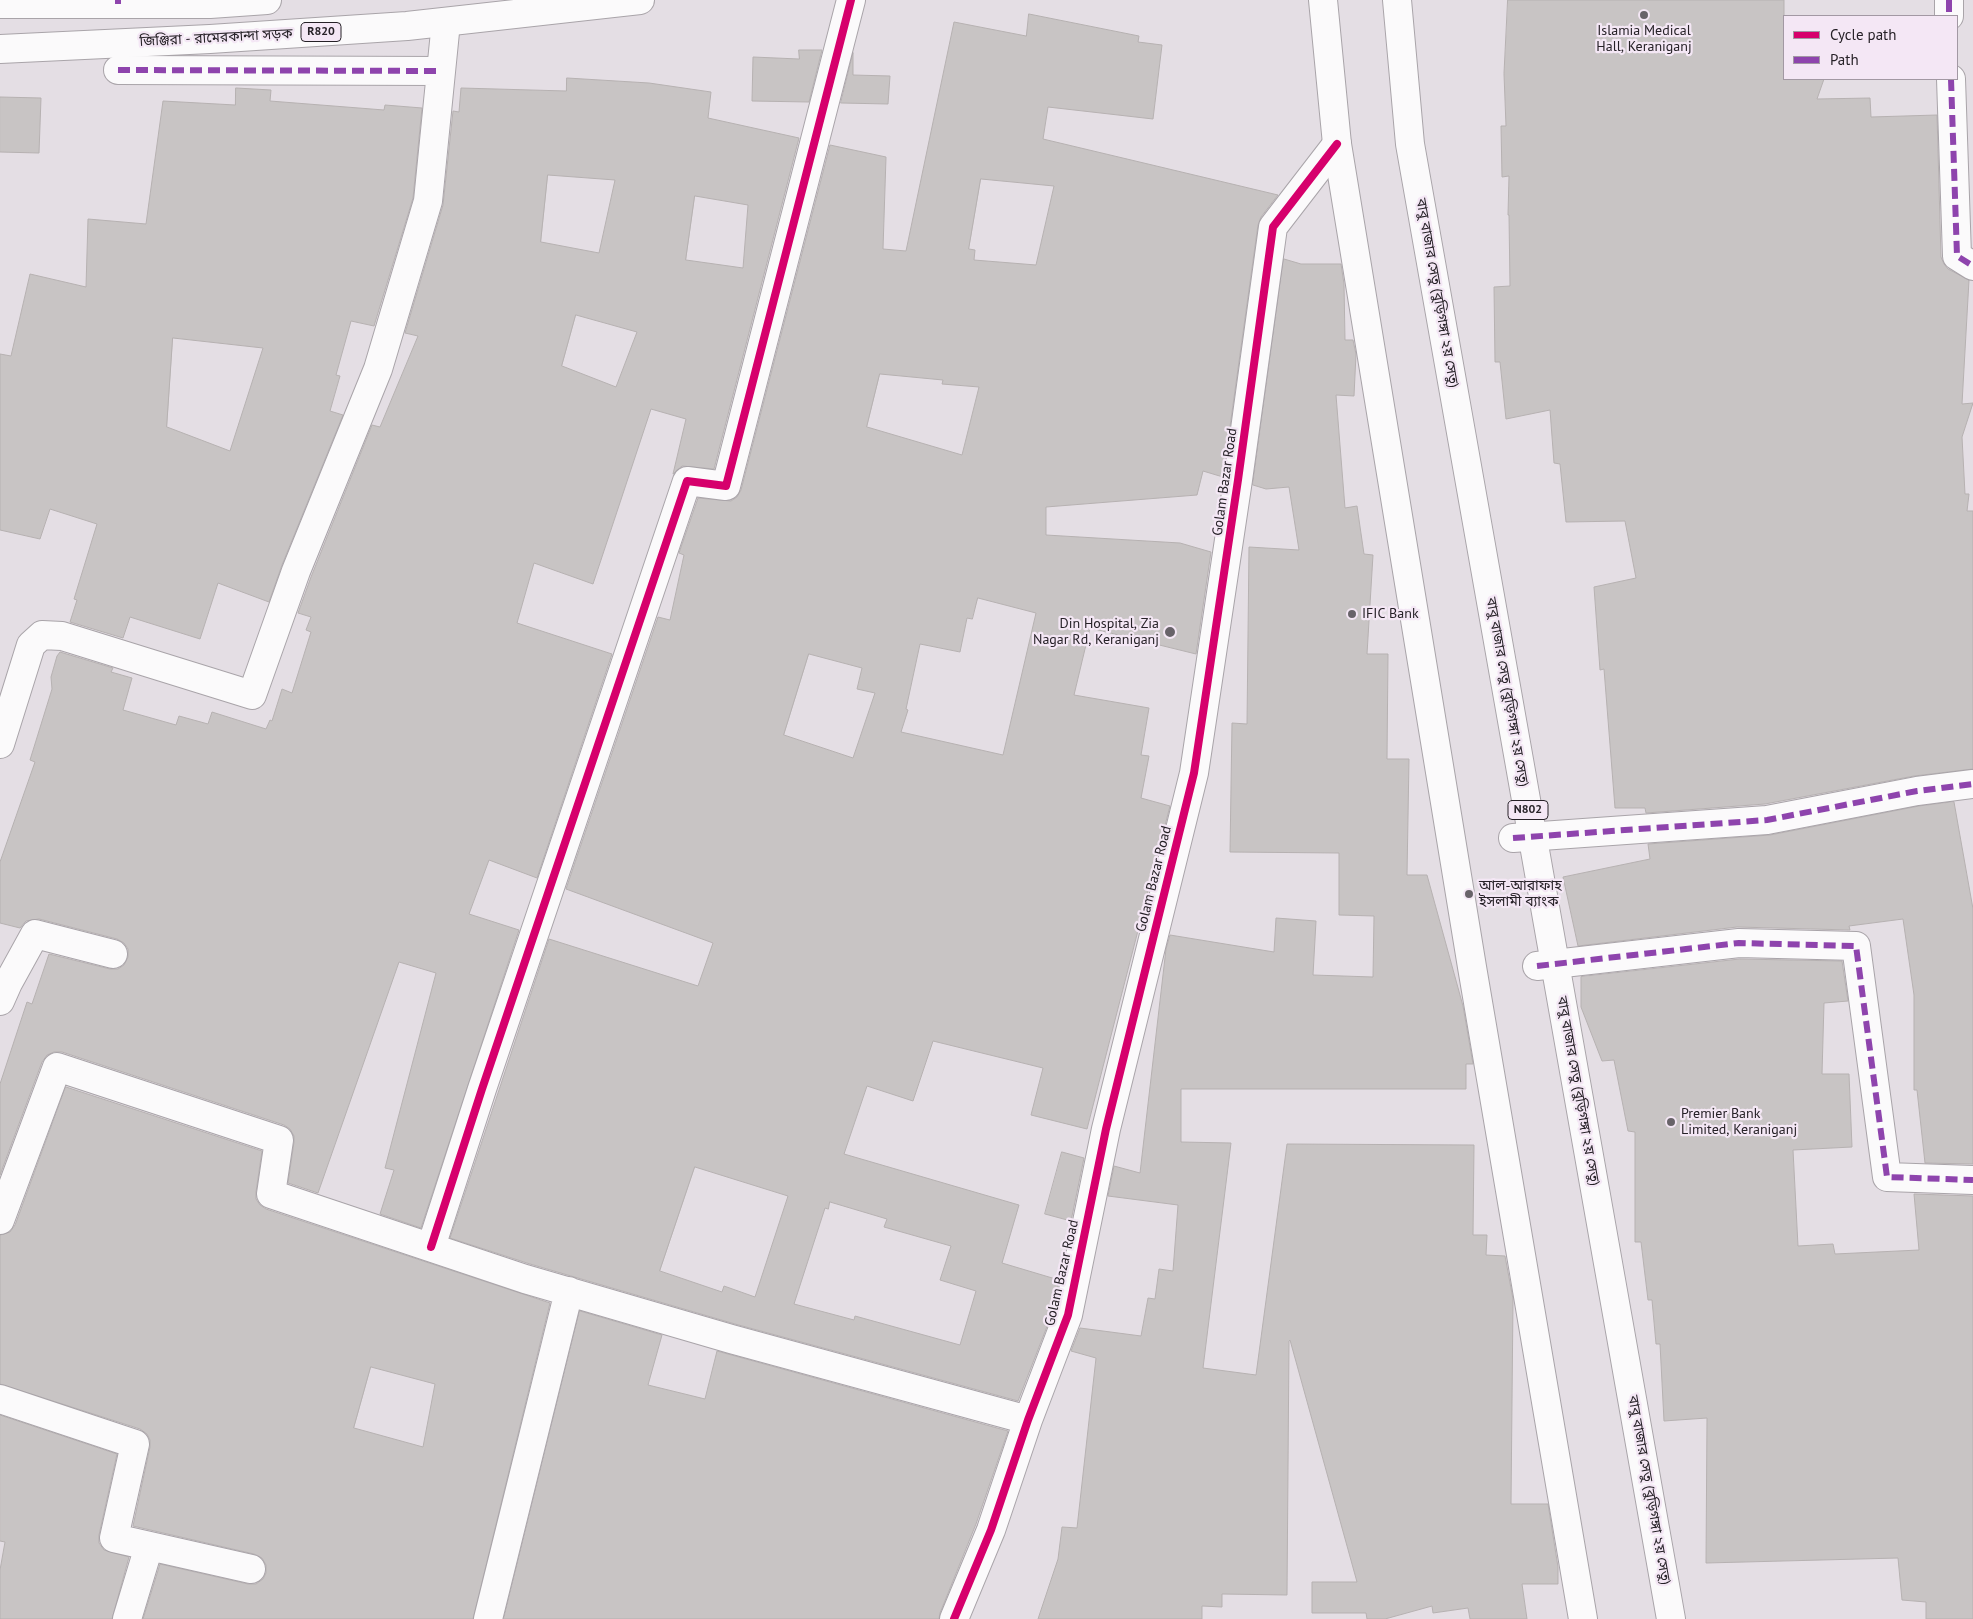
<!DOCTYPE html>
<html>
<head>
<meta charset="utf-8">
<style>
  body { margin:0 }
  #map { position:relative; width:1973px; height:1619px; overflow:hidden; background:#e4dee4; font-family:"PT Sans",sans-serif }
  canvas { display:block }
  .legend { position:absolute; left:1783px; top:15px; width:175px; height:65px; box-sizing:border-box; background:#f4e7f5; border:1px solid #a298a3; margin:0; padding:6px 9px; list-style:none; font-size:15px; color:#262127 }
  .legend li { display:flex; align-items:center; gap:10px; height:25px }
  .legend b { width:25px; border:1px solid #a298a3 }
</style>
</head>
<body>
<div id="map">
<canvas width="1973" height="1619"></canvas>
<ul class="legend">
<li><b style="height:6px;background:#d6006c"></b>Cycle path</li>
<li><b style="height:6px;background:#8e44ad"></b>Path</li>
</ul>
</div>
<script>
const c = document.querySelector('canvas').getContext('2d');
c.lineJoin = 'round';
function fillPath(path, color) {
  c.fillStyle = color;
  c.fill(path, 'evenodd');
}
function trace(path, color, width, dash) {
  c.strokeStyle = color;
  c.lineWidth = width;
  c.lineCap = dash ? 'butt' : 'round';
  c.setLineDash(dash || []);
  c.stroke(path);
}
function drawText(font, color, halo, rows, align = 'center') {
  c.font = font + ' "PT Sans","Noto Sans Bengali",sans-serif';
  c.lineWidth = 4.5;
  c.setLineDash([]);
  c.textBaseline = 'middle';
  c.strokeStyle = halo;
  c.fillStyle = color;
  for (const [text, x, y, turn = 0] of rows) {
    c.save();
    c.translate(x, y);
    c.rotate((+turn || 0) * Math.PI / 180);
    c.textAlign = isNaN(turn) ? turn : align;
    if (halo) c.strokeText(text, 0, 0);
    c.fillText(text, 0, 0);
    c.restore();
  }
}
const building = new Path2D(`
  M1508 0H1784V79H1824L1817 99 1870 98 1871 117 1937 115 1941 257 1944 264 1948 269 1969 280 1962 404 1973 403 1962 437 1965 494H1969L1967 511H1973V769L1914 776 1765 804 1646 813 1645 808H1615L1604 669 1600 670 1594 587 1636 578 1625 521 1566 522 1560 464 1554 463 1550 410 1506 419 1500 362H1495L1494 287 1510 286 1509 215H1508L1509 176 1502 177 1501 126H1506L1504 74Z
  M1029 14 1139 36 1138 42 1162 45 1153 119 1048 107 1043 139 1278 195 1261 217 1258 225 1223 477 1203 471 1197 495 1046 507V535L1180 543 1211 552 1196 654 1090 628 1074 695 1149 708 1141 755 1149 756 1141 798 1170 806 1087 1129 1031 1115 1043 1068 933 1041 913 1101 867 1086 844 1154 1019 1205 1002 1263 1059 1280 1053 1311 1018 1401 735 1324 530 1264 450 1238 549 939 698 986 713 943 566 889 658 617 670 620 684 555 679 553 698 498 731 501 737 497 741 490 830 145 886 157 883 249 906 251 954 22 1026 36ZM981 179 1054 186 1036 265 974 260 975 250 969 249ZM880 374 943 380 942 384 979 387 962 455 867 427ZM978 598 1036 613 1003 755 901 732 908 710 906 709 920 644 960 652 967 618 972 619ZM809 654 862 668 857 689 875 693 853 758 784 735ZM695 1167 788 1196 755 1297 724 1286 722 1292 660 1271ZM830 1202 887 1219 884 1227 951 1246 940 1280 976 1291 960 1345 855 1316 854 1320 794 1304 825 1208 828 1209Z
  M799 50H822L809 102 752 101 753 57 799 59Z
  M853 53V75L890 76 888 104 841 103Z
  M567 78 649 83 711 92 708 118 799 138 714 469 682 466 673 474 686 419 651 409 593 584 534 563 517 623 612 654 537 878 489 860 469 914 519 930 421 1228 380 1214 394 1170 385 1168 436 973 399 962 318 1193 288 1183 294 1142V1136L290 1129 284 1125 62 1052H54L47 1055 42 1062 0 1175V1084L27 1002 32 1004 49 954 110 969H118L124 965 128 957V949L124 943 117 939 39 919 26 921 20 928 0 923V862L35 762 30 760 52 689 51 677 57 656 60 652 113 668 111 672 132 678 123 710 176 725 179 716 208 724 212 712 266 729 270 720 272 721 282 689 292 693 311 632 306 630 311 617 298 613 311 577 372 425 380 427 418 336 405 333 443 205 453 111 459 112 461 88 566 91ZM548 175 615 180 599 253 541 242ZM695 196 748 205 743 268 686 260ZM576 315 637 332 616 387 562 366Z
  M236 88 271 90 270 101 384 110 385 105 422 108 413 198 374 326 351 321 336 375 340 376 330 411 343 415 282 565 269 602 218 583 200 639 130 617 123 638 70 622 77 600 74 599 97 524 50 509 40 539 0 530V354L11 356 30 274 86 287 88 219 146 224 163 101 235 105ZM173 338 263 348 230 451 167 427Z
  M0 97 41 98 39 153 0 152Z
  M1284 259 1301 264H1341L1344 284 1345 340H1353L1356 354 1354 396 1336 395 1345 508 1357 506 1364 554 1373 555 1367 654H1388L1387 759H1409L1407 875H1427L1463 1006 1473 1064H1466V1089H1181V1142L1231 1143 1203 1368 1256 1375 1287 1144 1474 1145 1473 1235H1487L1486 1255 1505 1256 1513 1299 1511 1504H1548L1558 1567V1584H1522L1527 1619H1470L1468 1608 1433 1613 1432 1606 1385 1619H1367L1366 1613H1312V1582H1357L1290 1340 1289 1341 1287 1595 1222 1594V1607L1202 1606V1619H1038L1058 1559 1062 1527 1077 1528 1096 1358 1071 1351 1080 1328 1141 1336 1148 1298 1155 1299 1159 1269 1173 1271 1178 1205 1108 1196 1114 1166 1140 1173 1166 949 1170 935 1274 952 1276 918 1316 921 1313 975 1373 977 1374 916 1339 915V853L1230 852 1232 723 1247 724 1249 547 1299 550 1289 487 1266 489 1253 485Z
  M1954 802 1973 909V1164L1925 1163 1917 1090H1914V995L1903 919 1849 926 1850 930 1737 927 1578 946 1563 877 1650 859 1648 844 1770 835 1919 806Z
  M1740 959 1842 961 1848 1001 1824 1003 1822 1074H1849L1852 1147 1793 1150 1798 1246 1833 1244 1835 1254 1919 1250 1914 1194 1973 1196V1619H1926V1602L1902 1600 1898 1558 1706 1563 1707 1418 1664 1421 1660 1344H1656L1652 1300H1648L1641 1242H1635V1132L1628 1131 1614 1060 1602 1061 1581 1007V977Z
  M66 1087 262 1151 256 1192V1199L260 1205 266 1209 550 1303 473 1619H143L160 1564 248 1584H256L263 1579 266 1573V1565L262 1558 254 1554 133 1526 150 1447V1440L147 1434 140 1429 0 1384V1235L10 1232 15 1225ZM371 1367 435 1384 423 1447 354 1428Z
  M1062 1152 1084 1158 1071 1221 1045 1214Z
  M580 1311 662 1335 648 1385 705 1399 717 1351 1008 1431 976 1524 940 1613 939 1619H504Z
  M0 1415 117 1454 99 1535V1543L104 1550 129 1557 112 1619H0V1570L5 1542 0 1541Z`);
fillPath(building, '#c8c4c4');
trace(building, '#b6b1b1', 1);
const minor = new Path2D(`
  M1949 0V16
  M118 70 441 71
  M1951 79 1957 256 1973 266
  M0 744 31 645 42 635 62 636 252 695 296 571 378 369 428 201 446 22
  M1513 838 1767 820 1917 791 1973 784
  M1537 966 1739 943 1856 946 1887 1177 1973 1180
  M0 1001 8 983 35 934 113 954
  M0 1220 57 1067 279 1140 271 1194 525 1279 731 1339 1028 1420
  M431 1247 482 1089 687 481 726 486 851 0
  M0 1399 135 1444 114 1538 251 1569
  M127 1619 149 1546
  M488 1619 569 1291
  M954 1619 991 1530 1028 1420 1068 1315 1106 1129 1194 773 1238 480 1273 227 1337 144`);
const primary = new Path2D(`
  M0 4H210L267 0
  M0 49 210 39 407 26 640 0`);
const trunk = new Path2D(`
  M1323 0 1337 144 1472 967 1583 1619
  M1397 0 1410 144 1671 1619`);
trace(minor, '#a9a4a9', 30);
trace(primary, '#a9a4a9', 30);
trace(trunk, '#a9a4a9', 30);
trace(minor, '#fbfafb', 28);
trace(primary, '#fbfafb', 28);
trace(trunk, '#fbfafb', 28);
trace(new Path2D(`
  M118 0V4
  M1949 0V16
  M118 70 441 71
  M1951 79 1957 256 1973 266
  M1513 838 1767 820 1917 791 1973 784
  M1537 966 1739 943 1856 946 1887 1177 1973 1180`), '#8e44ad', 6, [12, 6]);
trace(new Path2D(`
  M431 1247 482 1089 687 481 726 486 851 0
  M954 1619 991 1530 1028 1420 1068 1315 1106 1129 1194 773 1238 480 1273 227 1337 144`), '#d6006c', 8);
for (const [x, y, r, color] of [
  [1644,15,5,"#686369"],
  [1352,614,5,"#686369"],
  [1170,632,6,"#686369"],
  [1469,894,5,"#686369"],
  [1671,1122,5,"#686369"]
]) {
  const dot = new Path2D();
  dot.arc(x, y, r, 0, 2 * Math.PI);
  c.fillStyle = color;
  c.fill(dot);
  trace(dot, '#f4e7f5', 2);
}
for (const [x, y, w] of [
  [321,32,40],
  [1528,810,40]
]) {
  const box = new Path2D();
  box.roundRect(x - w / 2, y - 9.5, w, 19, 4);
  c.fillStyle = '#f4e7f5';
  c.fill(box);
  trace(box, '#262127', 1);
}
drawText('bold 12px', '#262127', null, [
  ["R820",321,32],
  ["N802",1528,810]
]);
drawText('14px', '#262127', '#f4e7f5', [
  ["Islamia Medical",1644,31,"center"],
  ["Hall, Keraniganj",1644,47,"center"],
  ["IFIC Bank",1362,614],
  ["Din Hospital, Zia",1159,624,"right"],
  ["Nagar Rd, Keraniganj",1159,640,"right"],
  ["আল-আরাফাহ",1479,886],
  ["ইসলামী ব্যাংক",1479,902],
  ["Premier Bank",1681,1114],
  ["Limited, Keraniganj",1681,1130]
], 'left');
drawText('14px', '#262127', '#f4e7f5', [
  ["জিঞ্জিরা - রামেরকান্দা সড়ক",216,38,-3],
  ["বাবু বাজার সেতু (বুড়িগঙ্গা ২য় সেতু)",1437,293,80],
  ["Golam Bazar Road",1225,482,-82],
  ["বাবু বাজার সেতু (বুড়িগঙ্গা ২য় সেতু)",1507,692,80],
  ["Golam Bazar Road",1154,879,-76],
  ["বাবু বাজার সেতু (বুড়িগঙ্গা ২য় সেতু)",1578,1091,80],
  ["Golam Bazar Road",1062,1273,-77],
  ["বাবু বাজার সেতু (বুড়িগঙ্গা ২য় সেতু)",1649,1490,80]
]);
</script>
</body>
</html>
